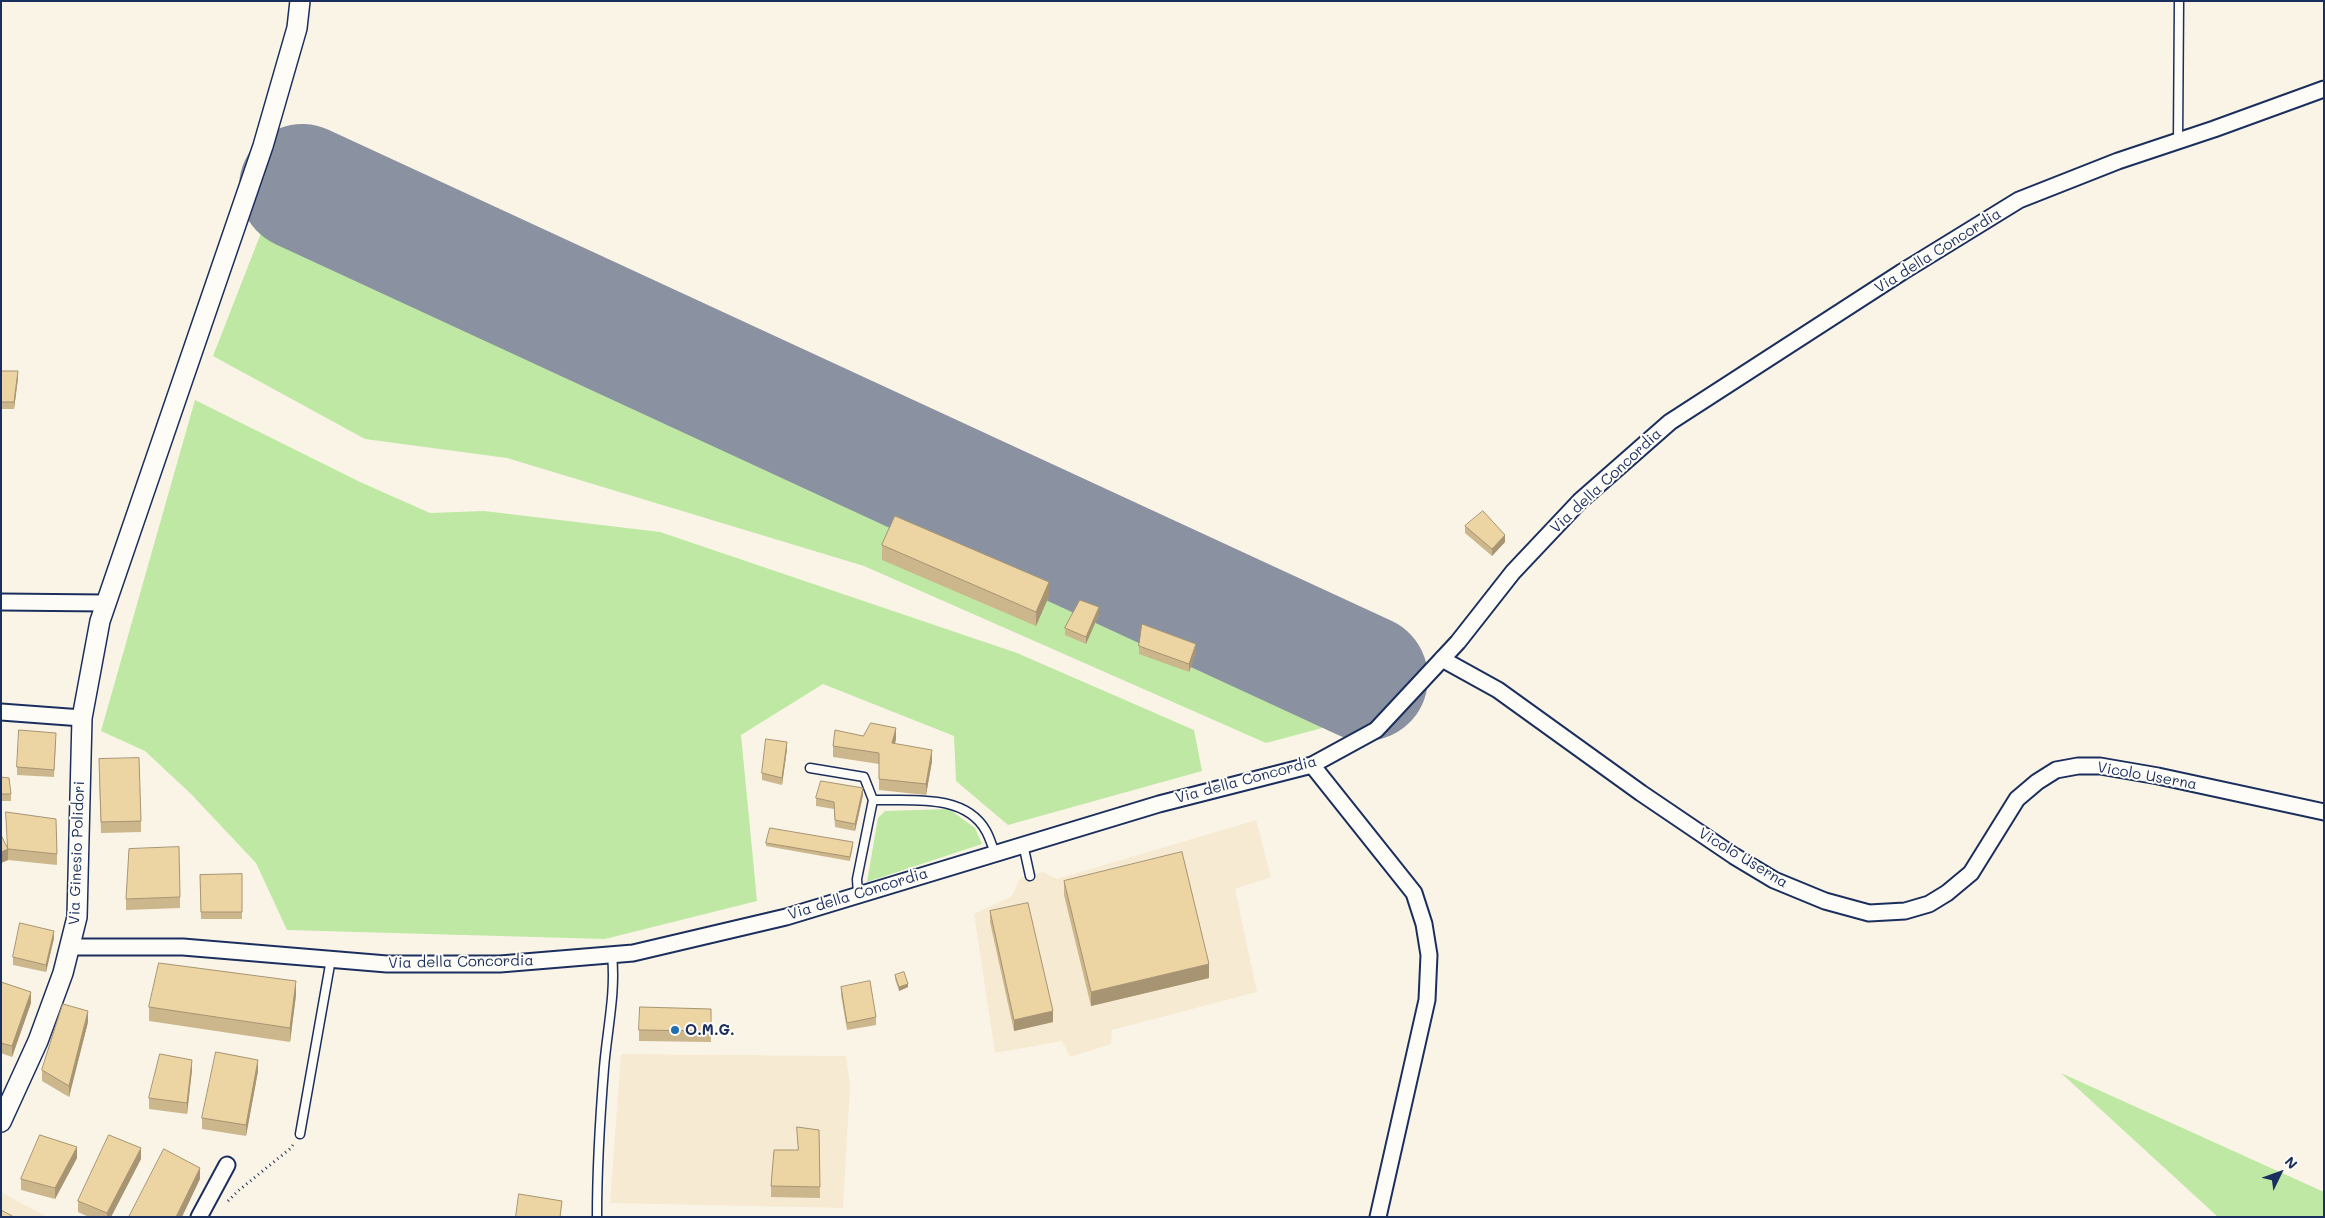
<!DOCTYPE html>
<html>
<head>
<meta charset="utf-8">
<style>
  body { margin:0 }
  #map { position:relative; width:2325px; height:1218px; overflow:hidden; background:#faf4e6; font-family:Mali,sans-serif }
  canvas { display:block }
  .frame { position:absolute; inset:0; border:2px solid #1b2f5e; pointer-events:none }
  .north { position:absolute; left:2255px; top:1148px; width:50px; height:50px; -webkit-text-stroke:4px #fdfcf7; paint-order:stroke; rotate:48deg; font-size:14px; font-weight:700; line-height:20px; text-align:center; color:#1b2f5e }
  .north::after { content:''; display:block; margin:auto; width:18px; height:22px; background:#1b2f5e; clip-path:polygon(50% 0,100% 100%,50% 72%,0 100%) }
</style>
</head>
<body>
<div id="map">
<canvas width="2325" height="1218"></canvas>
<div class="frame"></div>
<div class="north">N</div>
</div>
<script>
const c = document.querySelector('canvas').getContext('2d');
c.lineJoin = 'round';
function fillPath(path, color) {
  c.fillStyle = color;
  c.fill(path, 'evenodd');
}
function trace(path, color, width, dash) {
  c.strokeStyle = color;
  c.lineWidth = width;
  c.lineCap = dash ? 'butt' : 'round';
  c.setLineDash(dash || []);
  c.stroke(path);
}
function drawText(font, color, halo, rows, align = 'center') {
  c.font = font + ' Mali,sans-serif';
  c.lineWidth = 4;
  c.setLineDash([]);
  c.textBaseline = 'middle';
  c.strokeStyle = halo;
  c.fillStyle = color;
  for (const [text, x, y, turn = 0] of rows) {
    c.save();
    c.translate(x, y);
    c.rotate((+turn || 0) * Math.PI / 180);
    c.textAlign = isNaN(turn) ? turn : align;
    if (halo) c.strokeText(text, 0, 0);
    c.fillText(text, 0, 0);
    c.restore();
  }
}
fillPath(new Path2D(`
  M1256 820 1271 877 1235 889 1257 992 1112 1030 1111 1044 1070 1057 1062 1041 995 1053 974 914 1012 896 1020 878 1043 872 1057 879Z
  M621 1054 846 1056 850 1086 843 1208 610 1203Z
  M1 1192 47 1217H1Z`), '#f6ead2');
fillPath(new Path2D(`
  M295 146 1409 658 1363 717 1266 743 864 566 507 458 365 439 213 356Z
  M195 400 360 482 430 513 484 511 660 532 1017 653 1194 730 1202 771 1008 825 956 781 954 736 823 684 741 735 757 901 605 939 287 930 256 863 191 794 145 751 101 731Z
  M949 809 975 828 982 844 867 882 878 818 885 811Z
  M2061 1073 2324 1192V1217H2218Z`), '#bee8a4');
trace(new Path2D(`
  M302 187 1365 678`), '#8a92a2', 126);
const service = new Path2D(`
  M2178 141 2179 1
  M810 768 864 777 873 800C910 801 965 793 986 831 990 838 992 846 995 853
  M1023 844 1030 876
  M858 895 857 879 873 800
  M300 1134 331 959
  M597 1217C597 1167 600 1118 604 1068 607 1030 616 993 612 955`);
const minor = new Path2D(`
  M1 602 105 603
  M1442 659 1498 690 1641 793 1734 856 1774 880 1825 901 1869 913 1905 911 1929 904 1947 893 1971 873 2017 799 2037 782 2056 770 2078 766H2100L2158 776 2324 812
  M1 712 82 718
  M1312 765 1414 893 1424 924 1429 955 1427 1000 1378 1217
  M71 947H183L387 964H500L633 953 786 917 1159 804 1312 765 1376 730 1458 642 1513 572 1580 501 1670 422 1902 272 2019 200 2118 161 2214 129 2324 89
  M199 1217 227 1165`);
const tertiary = new Path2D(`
  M1 1122 38 1041 63 973 77 917 82 718 100 621 263 146 297 28 300 1`);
trace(service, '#1b2f5e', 11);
trace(minor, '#1b2f5e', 19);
trace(tertiary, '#1b2f5e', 22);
trace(new Path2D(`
  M228 1201 238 1191 291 1148 294 1143`), '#1b2f5e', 3, [1, 4]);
trace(service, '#fdfcf7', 8);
trace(minor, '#fdfcf7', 15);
trace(tertiary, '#fdfcf7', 19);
fillPath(new Path2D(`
  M1 371 18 378 14 409H1Z
  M1465 526 1505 542 1492 556 1465 533Z
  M882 545 1049 596 1036 626 882 560Z
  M1099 614 1086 644 1065 635V628Z
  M1139 646 1196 651 1189 672 1139 654Z
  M863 736 896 739 895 744 932 761 926 795 879 790V764L833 757V746Z
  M56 740 54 777 17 775V767Z
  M787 749 782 785 762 780V773Z
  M99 770 141 821V832L101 833Z
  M1 777 11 794V801H1Z
  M863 795 855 831 835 827 834 809 816 806V798Z
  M1 835 7 848 57 854V865L8 860 1 863Z
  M766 843 853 846 850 861 766 846Z
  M242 874V919H201L200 875Z
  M1064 881 1209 978 1091 1006 1064 895Z
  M180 897V908L126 910V899Z
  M990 911 1053 1022 1014 1031 990 922Z
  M54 938 46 972 13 965V957Z
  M895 975 908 987 899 991 895 979Z
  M1 982 31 1003 12 1057 1 1053Z
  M841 987 876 1017V1025L847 1030 841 995Z
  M296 995 290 1042 149 1021V1007Z
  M711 1009V1042L639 1041V1030Z
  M88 1022 69 1097 42 1081V1070Z
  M192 1070 187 1114 149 1109V1098Z
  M258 1071 246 1136 202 1129V1118Z
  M819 1130 820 1198 771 1197V1186L798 1150Z
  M77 1158 55 1199 21 1190V1179Z
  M141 1159 111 1217H89L78 1212V1201Z`), '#ccb68c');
fillPath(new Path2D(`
  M18 371V378L14 409V402Z
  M1505 535V542L1492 556V549Z
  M1049 582V596L1036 626V612Z
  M1099 607V614L1086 644V637Z
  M1196 644V651L1189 672V664Z
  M896 728V739L892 754V743Z
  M787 742V749L782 785V778Z
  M932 750V761L926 795V784Z
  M863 788V795L855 831V824Z
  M8 849V860L1 863V852Z
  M54 931V938L46 972V965Z
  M1209 964V978L1091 1006V992Z
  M296 981V995L290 1042V1028Z
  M908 984V987L899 991V987Z
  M31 992V1003L12 1057V1046Z
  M88 1011V1022L69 1097V1086Z
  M1053 1011V1022L1014 1031V1020Z
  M192 1060V1070L187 1114V1103Z
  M258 1060V1071L246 1136V1125Z
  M77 1147V1158L55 1199V1188Z
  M141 1148V1159L111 1217H107V1213Z
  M200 1168V1179L182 1217H176Z`), '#a69472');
const building = new Path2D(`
  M1 371H18L14 402H1Z
  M1483 511 1505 535 1492 549 1465 526Z
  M895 516 1049 582 1036 612 882 545Z
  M1080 600 1099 607 1086 637 1065 628Z
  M1142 624 1196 644 1189 664 1139 646Z
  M871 723 896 728 892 743 932 750 926 784 879 779V753L833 746 835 730 863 736Z
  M19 730 56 733 54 770 17 767Z
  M766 739 787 742 782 778 762 773Z
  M139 758 141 821 101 822 99 759Z
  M1 777 9 778 11 794H1Z
  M821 781 863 788 855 824 835 820 834 802 816 798Z
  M6 812 56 819 57 854 8 849Z
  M770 828 853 842 850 857 766 843Z
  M1 835 8 849 1 852Z
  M179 847 180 897 126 899 129 849Z
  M1182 852 1209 964 1091 992 1064 881Z
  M242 874V912H201L200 875Z
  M1028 903 1053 1011 1014 1020 990 911Z
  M20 923 54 931 46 965 13 957Z
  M159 963 296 981 290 1028 149 1007Z
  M904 972 908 984 899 987 895 975Z
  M870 981 876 1017 847 1023 841 987Z
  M1 982 31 992 12 1046 1 1043Z
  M63 1004 88 1011 69 1086 42 1070Z
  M640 1007 711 1009V1031L639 1030Z
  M216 1052 258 1060 246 1125 202 1118Z
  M160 1054 192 1060 187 1103 149 1098Z
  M797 1127 819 1130 820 1187 771 1186 774 1150H798Z
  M40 1135 77 1147 55 1188 21 1179Z
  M109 1135 141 1148 107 1213 78 1201Z
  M164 1149 200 1168 176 1217H129Z
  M519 1194 562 1201 560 1217H516Z
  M1 1210 14 1217H1Z`);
fillPath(building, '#edd4a3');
trace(building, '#a69472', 1);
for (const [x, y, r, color] of [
  [675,1030,5,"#1f6fb2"]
]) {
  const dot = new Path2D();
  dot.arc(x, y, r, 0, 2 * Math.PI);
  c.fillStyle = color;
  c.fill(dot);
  trace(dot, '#fdfcf7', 2);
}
drawText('15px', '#1b2f5e', '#fdfcf7', [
  ["Via della Concordia",1938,251,-32],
  ["Via della Concordia",1606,481,-43],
  ["Vicolo Userna",2147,776,10],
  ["Via della Concordia",1246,780,-15],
  ["Via Ginesio Polidori",77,853,-88],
  ["Vicolo Userna",1743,858,31],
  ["Via della Concordia",858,894,-17],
  ["Via della Concordia",461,962,-1]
]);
drawText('bold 15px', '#1b2f5e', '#fdfcf7', [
  ["O.M.G.",685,1030]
], 'left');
</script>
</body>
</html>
